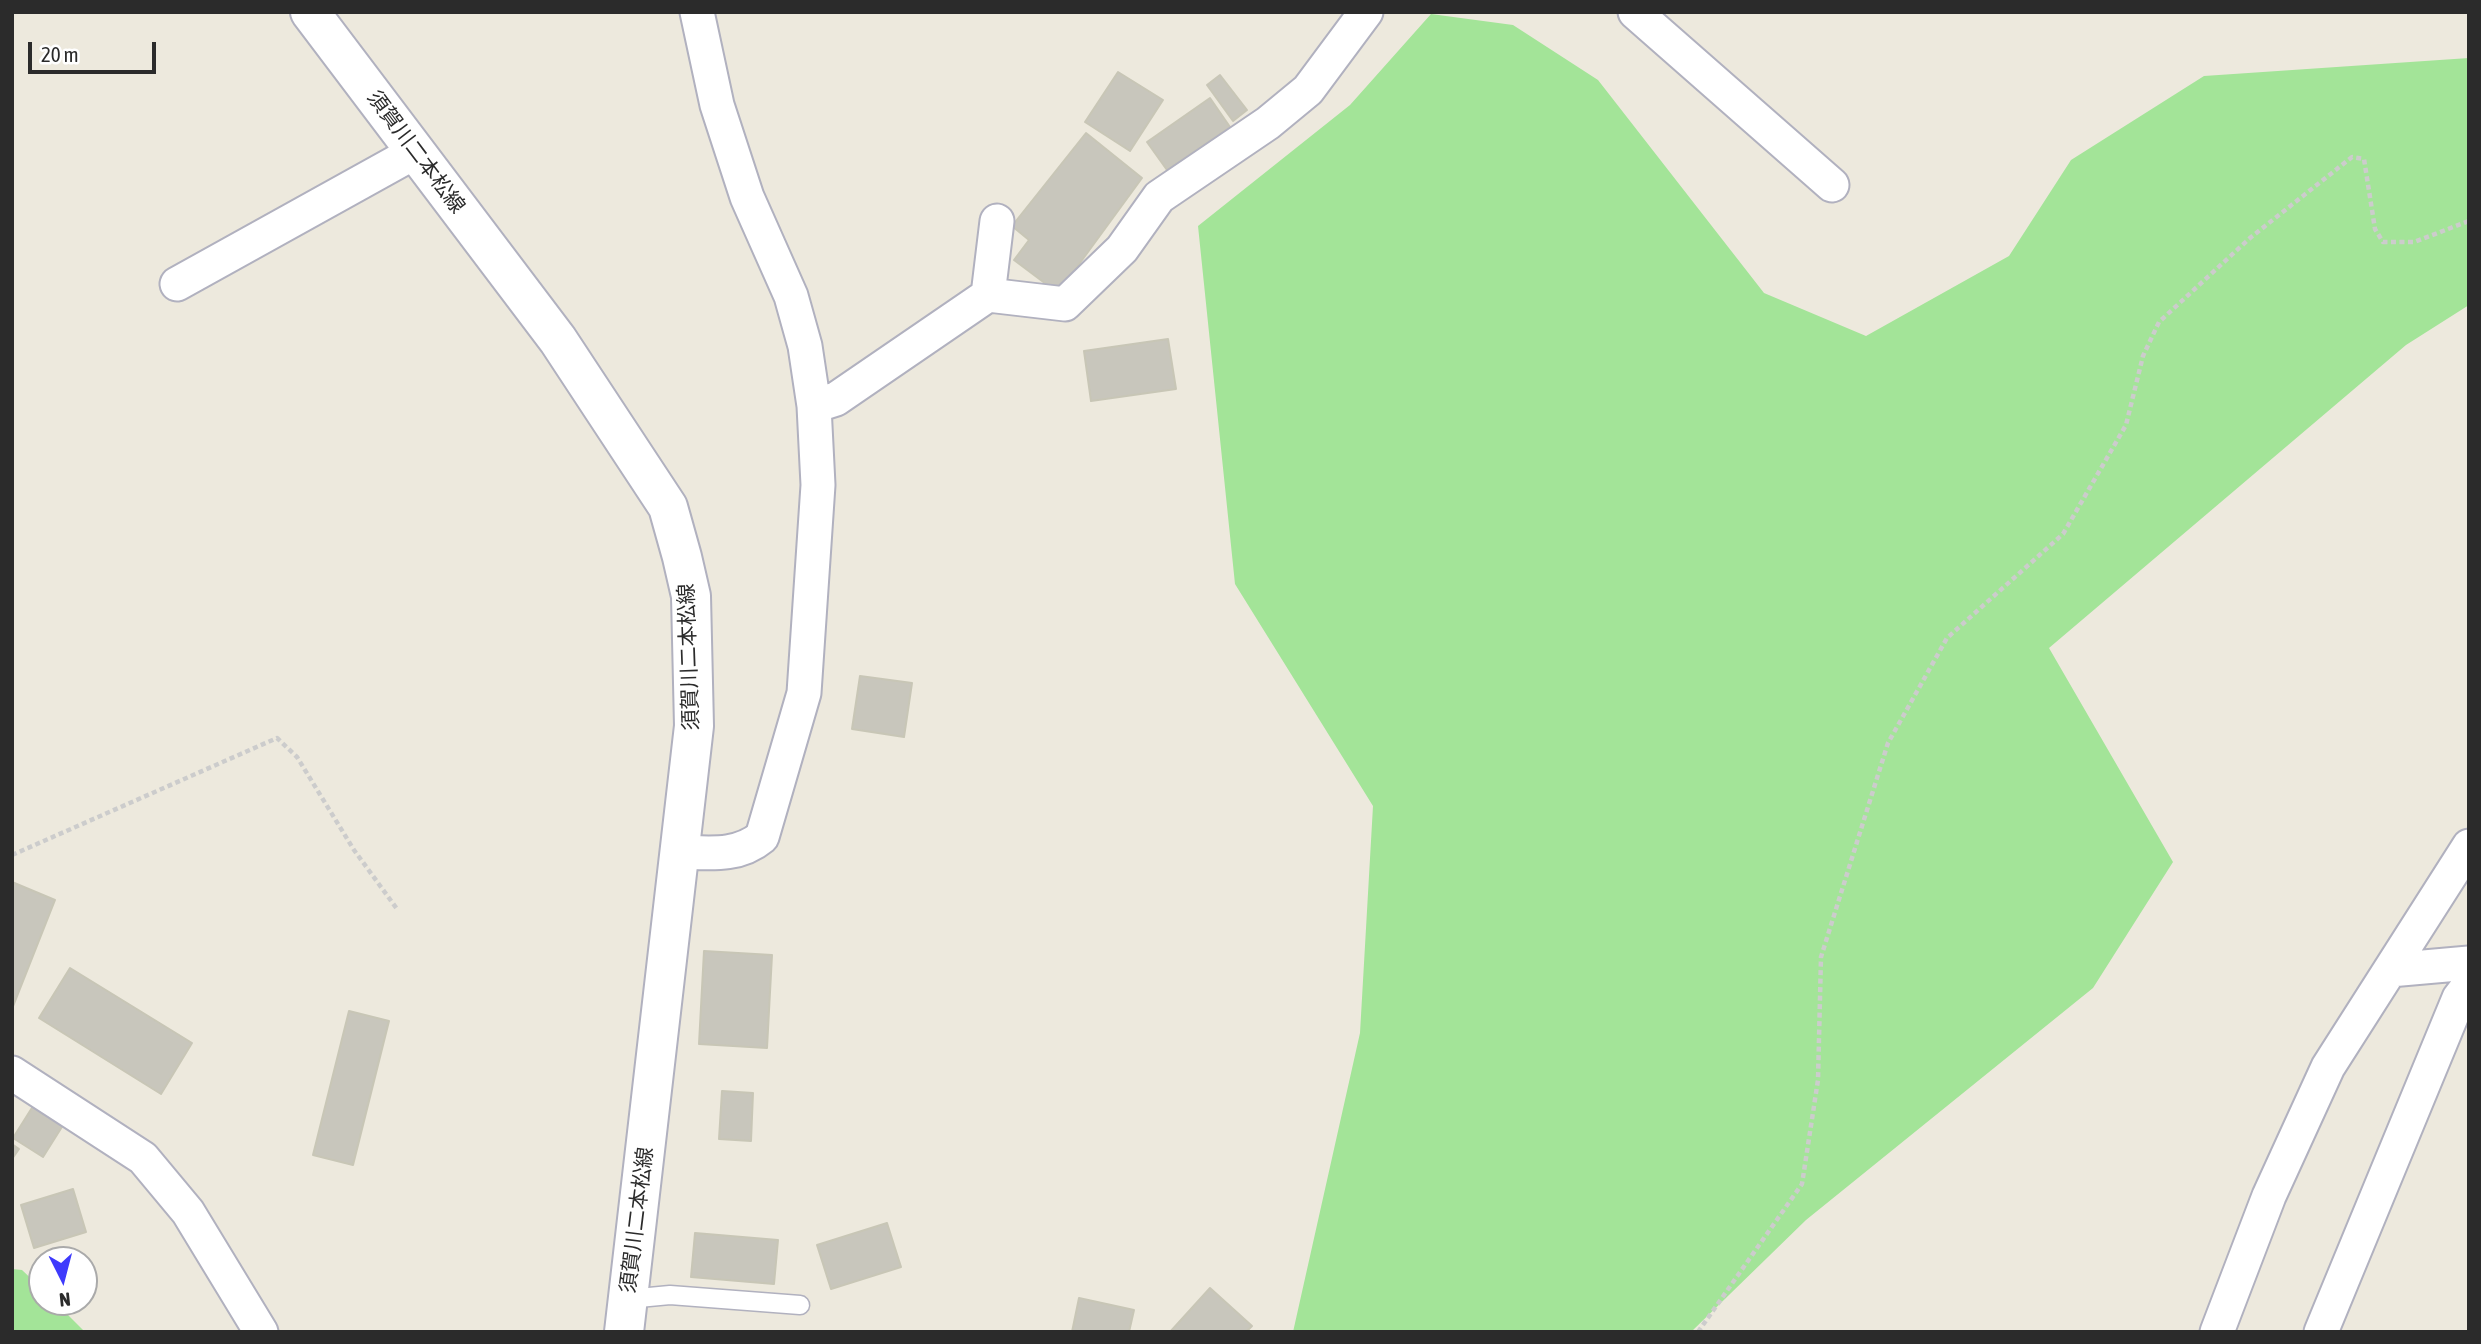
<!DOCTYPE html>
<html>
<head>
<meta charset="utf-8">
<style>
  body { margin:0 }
  #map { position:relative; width:2481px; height:1344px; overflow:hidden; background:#ede9dd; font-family:"Asap Condensed",sans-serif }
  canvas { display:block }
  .frame { position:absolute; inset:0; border:14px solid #2b2b2b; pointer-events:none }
  .north { position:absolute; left:28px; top:1246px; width:70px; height:70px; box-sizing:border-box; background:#fff; border:2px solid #aaa; border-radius:50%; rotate:174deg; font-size:19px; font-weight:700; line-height:28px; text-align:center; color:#2b2b2b }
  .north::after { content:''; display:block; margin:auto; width:24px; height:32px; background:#3e3afc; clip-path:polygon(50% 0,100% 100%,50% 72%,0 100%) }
  .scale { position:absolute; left:28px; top:42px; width:128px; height:32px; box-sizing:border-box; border:4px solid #2b2b2b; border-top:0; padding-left:9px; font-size:21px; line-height:24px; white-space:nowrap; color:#2b2b2b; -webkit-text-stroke:5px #fff; paint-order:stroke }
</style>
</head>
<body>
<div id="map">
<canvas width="2481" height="1344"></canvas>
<div class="frame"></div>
<div class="north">N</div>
<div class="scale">20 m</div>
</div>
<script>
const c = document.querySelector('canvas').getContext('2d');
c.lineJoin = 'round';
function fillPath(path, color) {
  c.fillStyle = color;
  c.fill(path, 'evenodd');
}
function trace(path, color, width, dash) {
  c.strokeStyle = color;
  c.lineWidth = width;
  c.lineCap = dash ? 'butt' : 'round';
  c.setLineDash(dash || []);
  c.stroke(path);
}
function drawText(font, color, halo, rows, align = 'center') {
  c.font = font + ' "Asap Condensed","Noto Sans JP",sans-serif';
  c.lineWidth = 7;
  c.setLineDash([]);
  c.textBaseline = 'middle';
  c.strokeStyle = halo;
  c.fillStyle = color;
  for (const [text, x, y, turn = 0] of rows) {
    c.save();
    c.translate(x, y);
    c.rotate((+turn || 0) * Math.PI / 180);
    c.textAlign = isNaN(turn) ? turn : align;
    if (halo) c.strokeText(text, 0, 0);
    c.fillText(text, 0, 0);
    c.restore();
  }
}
fillPath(new Path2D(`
  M1431 14 1513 25 1598 80 1764 293 1866 336 2009 256 2071 160 2204 76 2469 58V305L2406 345 2049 648 2173 862 2093 988 1806 1220 1691 1332H1293L1360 1033 1373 806 1235 584 1198 226 1350 105Z
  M12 1269 22 1270 42 1289V1302H55L85 1332H12Z`), '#a3e498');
const building = new Path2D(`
  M1118 72 1163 100 1130 151 1085 122Z
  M1220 75 1247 110 1233 121 1207 85Z
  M1210 98 1230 127 1167 170 1147 142Z
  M1086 133 1142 178 1058 293 1014 260 1029 240 1012 226Z
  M1168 339 1176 389 1091 401 1084 351Z
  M860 676 912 683 904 737 852 729Z
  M12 882 55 900 12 1009Z
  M704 951 772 955 767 1048 699 1044Z
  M70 968 192 1043 161 1094 39 1018Z
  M349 1011 389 1021 353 1165 313 1155Z
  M722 1091 753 1093 751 1141 719 1139Z
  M35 1103 65 1122 43 1157 13 1138Z
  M12 1144 19 1149 12 1159Z
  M73 1189 86 1232 34 1248 21 1205Z
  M887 1223 901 1267 831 1289 817 1245Z
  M695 1233 778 1240 774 1284 691 1277Z
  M1210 1288 1252 1326 1246 1332H1170Z
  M1079 1298 1134 1310 1129 1332H1072Z`);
fillPath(building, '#c8c6bc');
trace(building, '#c8c6b6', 2);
const lane = new Path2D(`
  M628 1299 670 1295 800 1305`);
const street = new Path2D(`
  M1635 12 1832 185
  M177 284 415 152
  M988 295 1065 304 1122 249 1159 197 1268 123 1308 90 1366 12
  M814 406 836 399 988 295 997 221
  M681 852C710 853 738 857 762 837L804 693 818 485 814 406 805 346 791 296 747 197 717 105 697 12
  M2390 970 2469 963
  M12 1073 143 1158 188 1212 261 1332
  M2217 1332 2269 1196 2328 1067 2469 846
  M2321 1332 2459 998 2469 985`);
const secondary = new Path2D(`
  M310 12 558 340 668 507 682 557 691 596 694 726 624 1332`);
trace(lane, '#b1b1bf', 21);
trace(street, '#b1b1bf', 37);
trace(secondary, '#b1b1bf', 42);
trace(new Path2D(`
  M12 855 277 738 297 757 354 850 397 909
  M1698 1332 1802 1184 1818 1080 1821 957 1888 743 1947 638 2063 534 2126 425 2143 356 2159 322 2250 238 2352 157 2364 159 2375 229 2383 242H2414L2469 221`), '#ccc', 4.5, [5, 3.5]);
trace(lane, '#fff', 18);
trace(street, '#fff', 33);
trace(secondary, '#fff', 38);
drawText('21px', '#2b2b2b', '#fff', [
  ["須賀川二本松線",416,152,53],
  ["須賀川二本松線",689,657,-92],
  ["須賀川二本松線",637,1220,-83]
]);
</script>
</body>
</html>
